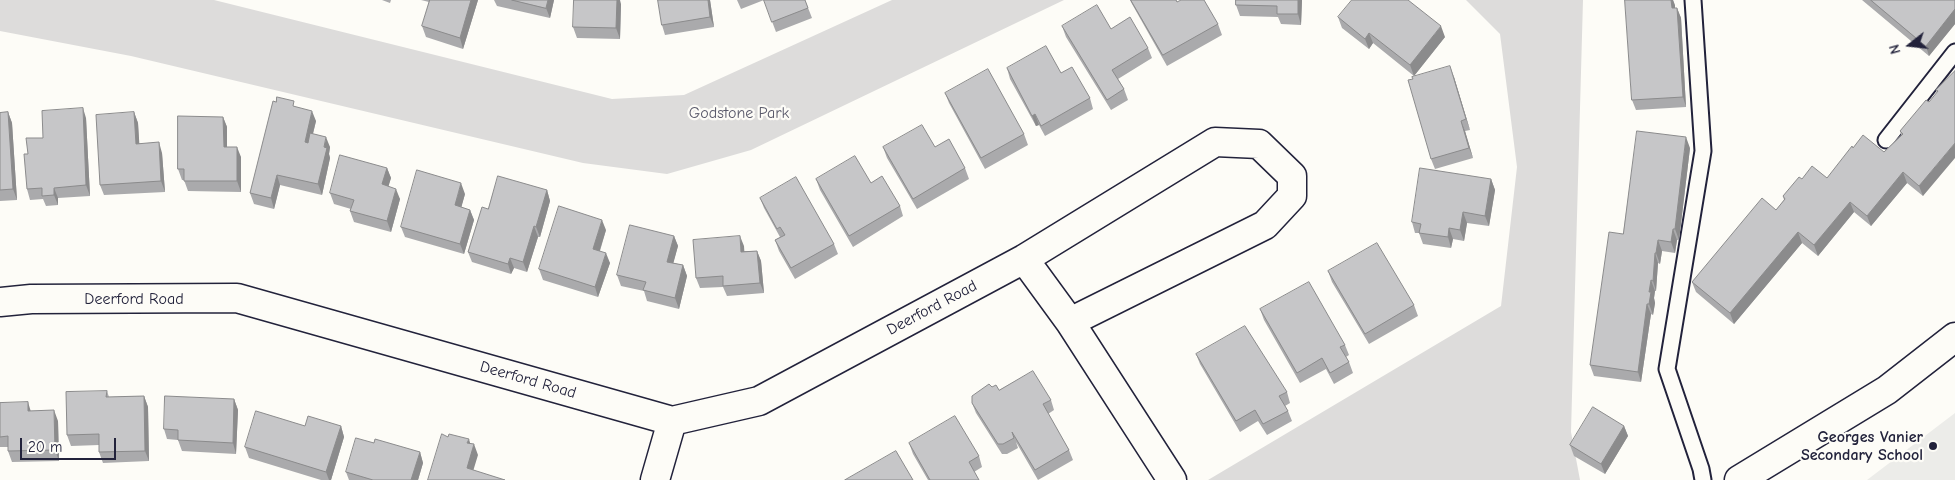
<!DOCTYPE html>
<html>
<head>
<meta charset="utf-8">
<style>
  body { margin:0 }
  #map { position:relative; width:1955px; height:480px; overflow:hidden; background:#fdfcf7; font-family:"Comic Neue",sans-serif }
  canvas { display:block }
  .north { position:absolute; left:1885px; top:20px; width:50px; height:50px; -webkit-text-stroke:4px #fdfcf7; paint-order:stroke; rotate:254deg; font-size:14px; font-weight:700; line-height:20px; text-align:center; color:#22223b }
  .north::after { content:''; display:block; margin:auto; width:18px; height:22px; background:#22223b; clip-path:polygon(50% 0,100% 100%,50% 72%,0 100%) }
  .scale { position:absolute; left:20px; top:438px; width:96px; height:22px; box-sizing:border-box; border:2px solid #22223b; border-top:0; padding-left:6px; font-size:15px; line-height:18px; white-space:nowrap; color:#22223b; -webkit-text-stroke:4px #fdfcf7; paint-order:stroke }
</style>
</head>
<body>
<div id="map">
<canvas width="1955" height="480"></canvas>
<div class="north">N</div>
<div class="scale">20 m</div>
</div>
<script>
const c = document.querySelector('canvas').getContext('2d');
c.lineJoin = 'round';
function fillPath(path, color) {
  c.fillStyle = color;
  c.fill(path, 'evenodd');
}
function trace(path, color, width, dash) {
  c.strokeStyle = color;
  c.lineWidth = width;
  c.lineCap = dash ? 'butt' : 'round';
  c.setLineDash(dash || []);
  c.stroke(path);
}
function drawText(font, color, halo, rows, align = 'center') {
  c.font = font + ' "Comic Neue",sans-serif';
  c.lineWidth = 4.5;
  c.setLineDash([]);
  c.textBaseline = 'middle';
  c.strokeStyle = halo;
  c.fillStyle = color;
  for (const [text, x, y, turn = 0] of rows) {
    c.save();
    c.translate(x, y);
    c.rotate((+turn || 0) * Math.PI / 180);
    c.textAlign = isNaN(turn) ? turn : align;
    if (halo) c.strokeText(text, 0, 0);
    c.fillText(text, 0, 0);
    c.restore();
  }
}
fillPath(new Path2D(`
  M1955 413V480H1867Z`), '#ecece9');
fillPath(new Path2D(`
  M0 0H214L612 99 684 95 892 0H1064L751 150 667 174 583 163 131 56 0 31Z
  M1466 0H1583L1571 432 1580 480H1208L1501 306 1517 167 1500 34Z`), '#dddcdb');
const service = new Path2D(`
  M1693 0 1703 151 1667 369 1701 469 1703 480
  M1886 140 1955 52`);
const minor = new Path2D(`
  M1024 259 1070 322 1172 480
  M0 302 31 299 237 298 672 421 759 401 1024 259 1215 142 1259 144 1292 176V196L1265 225 1070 322
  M655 480 672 421`);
const secondary = new Path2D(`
  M1739 480 1887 390 1955 337`);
trace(service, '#22223b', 19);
trace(minor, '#22223b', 31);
trace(secondary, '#22223b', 31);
trace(service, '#fdfcf7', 15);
trace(minor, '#fdfcf7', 28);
trace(secondary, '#fdfcf7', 28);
fillPath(new Path2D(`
  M382 0H391L390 3Z
  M421 0H478L463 49 426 37 422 26 429 2Z
  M494 0H554L550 18 497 6Z
  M658 0H710L714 27 665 35 662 25Z
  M737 0H805L812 18 776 32 764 0 741 9Z
  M1130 0H1176L1177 2 1218 24 1222 35 1167 66 1132 4Z
  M1302 0 1301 25 1281 24 1278 17 1240 16 1236 5Z
  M1625 0H1673L1675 8H1677L1681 18 1686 107 1636 110 1632 100Z
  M1862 0H1955V24L1929 56Z
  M621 4 620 39 577 38 573 27Z
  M1338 17 1445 37 1414 76 1373 43 1369 49 1342 28Z
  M1062 26 1111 29 1148 48 1152 58 1118 79 1124 89 1128 100 1111 110 1066 37Z
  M1007 68 1061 73 1090 98 1093 109 1045 136 1039 125 1036 126 1010 79Z
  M1955 71 1923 196 1907 183 1871 226 1854 212 1818 256 1802 243 1734 324 1696 292 1692 282 1776 210 1784 200 1783 196 1802 179 1827 178 1853 148 1884 152 1901 135 1900 131 1929 102 1937 93 1936 90Z
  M1454 77 1470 130 1465 131 1473 158 1435 169 1431 159Z
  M945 93 1024 134 1028 145 985 169 949 103Z
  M297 107 316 121 313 134 330 147 329 154 330 158 322 195 280 185 274 209 254 204 250 193Z
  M8 112 12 123 17 200 0 201V113Z
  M134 112 138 123 139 143 162 153 165 192 104 195 100 185Z
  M223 117 227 127V147L241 157V192L188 191 184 180H182L178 169Z
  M86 118 90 196 58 198V205L46 206 43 199 30 200 27 189 28 154 43 138Z
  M883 147 965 168 969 179 917 209 887 158Z
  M1690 148 1679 240H1677L1675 253 1662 251 1660 264 1658 263 1656 291H1655L1654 298 1655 303 1653 315 1651 314 1641 382 1594 376 1590 365 1623 234Z
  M387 168 391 178 388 186 400 199 391 232 354 222 350 211 351 209 334 204 330 193Z
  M816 179 871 183 900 206 903 216 853 247 820 190Z
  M1491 179 1495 190 1489 226 1467 223 1464 241 1453 239 1451 248 1423 244 1419 233H1415L1412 222Z
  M547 190 550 201 540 237H538L527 272 514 268 511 274 472 262 468 252 488 209Z
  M465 194 461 207 470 210 474 220 464 254 405 237 401 227Z
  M760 198 834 244 838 254 795 279 779 251 775 240 780 237 764 208Z
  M606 230 600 251 610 263 598 297 543 280 539 269Z
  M674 236 678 246 673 263 683 265 687 276 679 309 647 301 644 291 621 286 617 275Z
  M744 246V251H757L761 261 764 293 727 296 723 287 700 288 696 278Z
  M1328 271 1414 305 1418 316 1369 344 1332 282Z
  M1260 309 1345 345 1349 355 1346 357 1349 362 1353 373 1334 384 1326 369 1300 383 1264 320Z
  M1196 354 1287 392 1290 403 1285 406 1288 411 1292 421 1267 435 1258 421 1240 432 1200 364Z
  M992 387 999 390 1051 400 1054 410 1048 414 1069 450 1073 460 1038 480 1016 442 1018 448 1007 454H1002L976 413 972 403Z
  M107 391 109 397 144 396 148 407 149 461 103 463 99 452V445L71 446 67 435Z
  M234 399 238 410 236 454 182 451 178 440 167 439 164 429Z
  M0 403 31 411 58 421 59 461 12 462 8 451V447H0Z
  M305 426H341L344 437 331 480H321L249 458 245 447Z
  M1624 426 1628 436 1605 474 1574 456 1570 445Z
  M374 443 420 452 423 463 418 480H349L346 472Z
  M909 443 979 456 982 467 974 472 979 480H928L913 454Z`), '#aaaaac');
fillPath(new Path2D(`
  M471 0H478L463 49 460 38Z
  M548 0H554L550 18 546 8Z
  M616 0H620L621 4 620 39 616 28Z
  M708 0H710L714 27 710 17Z
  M1298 0H1302L1301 25 1298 14Z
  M1671 0H1673L1675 5V19L1672 8Z
  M1677 8 1681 18 1686 107 1683 97Z
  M1955 9V24L1929 56 1926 46Z
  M1441 26 1445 37 1414 76 1410 65Z
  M1369 33 1373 43 1369 49 1365 39Z
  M1450 66 1454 77 1470 130 1466 119Z
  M83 108 86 118 90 196 86 185Z
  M312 111 316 121 308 153 305 142Z
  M8 112 12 123 17 200 13 189Z
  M134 112 138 123 140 154 136 144Z
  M1035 114 1039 125 1036 126 1032 116Z
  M223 117 227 127V157L224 147Z
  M1461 121 1465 131 1473 158 1469 148Z
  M326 137 330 147 329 154 330 158 322 195 318 184Z
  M1686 137 1690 148 1679 240 1675 229Z
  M159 142 162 153 165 192 161 181Z
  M1955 143V158L1923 196 1919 186Z
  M237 147 241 157V192L237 181Z
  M387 168 391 178 386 195 382 184Z
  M1903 172 1907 183 1871 226 1867 216Z
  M277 175 280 185 274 209 271 198Z
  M1491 179 1495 190 1489 226 1485 216Z
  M461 183 465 194 459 216 455 205Z
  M54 188 58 198V205L54 195Z
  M396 189 400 199 391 232 387 221Z
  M547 190 550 201 540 237 536 227Z
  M1850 202 1854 212 1818 256 1814 245Z
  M470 210 474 220 464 254 460 244Z
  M1463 212 1467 223 1464 241 1460 230Z
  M602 220 606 230 597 259 593 249Z
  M534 226 538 237 527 272 523 262Z
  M1449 228 1453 239 1451 248 1448 237Z
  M1673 229 1677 240 1675 253 1671 242Z
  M1798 232 1802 243 1734 324 1730 313Z
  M674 236 678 246 671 272 667 262Z
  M740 236 744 246 745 262 741 252Z
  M1658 240 1662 251 1660 264 1656 253Z
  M757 251 761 261 764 293 760 283Z
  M606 253 610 263 598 297 595 287Z
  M1655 253 1658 263 1656 291 1653 281Z
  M510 258 514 268 511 274 508 264Z
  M683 265 687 276 679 309 675 298Z
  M1651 280 1655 291 1654 298 1655 303 1653 315 1649 304V292Z
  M1647 304 1651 314 1641 382 1638 372Z
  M144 396 148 407 149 461 145 451Z
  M234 399 238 410 236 454 233 443Z
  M28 402 31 412 28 411Z
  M54 410 58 421 59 461 55 450Z
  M341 426 344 437 331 480H329L326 472Z
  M1624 426 1628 436 1605 474 1601 464Z
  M469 439 472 450 474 444 478 455 471 478 467 468V443Z
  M420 452 423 463 418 480H411Z`), '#8b8b8c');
const building = new Path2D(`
  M430 0H471L460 38 422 26Z
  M512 0H548L546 8Z
  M574 0H617L616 28 573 27Z
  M658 0H708L710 17 662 25Z
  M764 0H805L808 8 772 22Z
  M1131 0H1176L1177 2 1181 0H1204L1218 24 1163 55Z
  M1236 0H1298V14H1277V6L1236 5Z
  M1352 0H1408L1441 26 1410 65 1369 33 1365 39 1338 17Z
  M1625 0H1671L1672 8H1677L1683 97 1632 100Z
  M1871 0H1955V9L1926 46Z
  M1097 5 1111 29 1130 17 1148 48 1112 70 1124 89 1107 100 1062 26Z
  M1046 46 1061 73 1072 67 1090 98 1041 126 1035 114 1032 116 1007 68Z
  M1450 66 1466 119 1461 121 1469 148 1431 159 1408 80 1413 79 1412 77Z
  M988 69 1024 134 981 158 945 93Z
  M1955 71V143L1919 186 1903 172 1867 216 1850 202 1814 245 1798 232 1730 313 1692 282 1762 198 1776 210 1785 199 1783 196 1799 177 1802 179 1812 166 1827 178 1852 146 1853 148 1863 135 1884 152 1903 134 1900 131 1926 100 1929 102 1938 91 1936 90Z
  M277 97 294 101 293 106 312 111 305 142 308 143 310 133 326 137 324 147 327 148 318 184 277 175 271 198 250 193 273 101 276 102Z
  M83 108 86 185 54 188V195L42 196V188L27 189 24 154H28L26 138H43L42 111Z
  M8 112 13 189 0 190V113Z
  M134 112 136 144 159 142 161 181 100 185 96 115Z
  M178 116 223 117 224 147H237V181H184V169H178Z
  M922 125 935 147 949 139 965 168 913 199 883 147Z
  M1637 131 1686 137 1675 229H1673L1671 242 1658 240 1656 253H1655L1653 281 1651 280 1649 292H1651L1649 304H1647L1638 372 1590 365 1609 232 1623 234Z
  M340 155 387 168 382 184 396 189 387 221 350 211 354 200 330 193Z
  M855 156 871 183 882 176 900 206 849 236 816 179Z
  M1420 168 1491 179 1485 216 1463 212 1460 230 1449 228 1448 237 1419 233 1421 224 1412 222Z
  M417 170 461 183 455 205 470 210 460 244 401 227Z
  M498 176 547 190 536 227 534 226 523 262 510 258 508 264 468 252 482 207 488 209Z
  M796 177 834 244 791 268 775 240 785 235 780 227 777 229 760 198Z
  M559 206 602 220 593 249 606 253 595 287 539 269Z
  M630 225 674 236 667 262 683 265 675 298 643 290 646 282 617 275Z
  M740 236 741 252 757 251 760 283 723 286V276L696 278 693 240Z
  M1377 243 1414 305 1365 334 1328 271Z
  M1309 282 1345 345 1340 347 1349 362 1330 373 1322 358 1297 373 1260 309Z
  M1245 326 1287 392 1279 396 1288 411 1263 424 1255 410 1236 421 1196 354Z
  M1033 371 1051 400 1043 404 1069 450 1035 470 1012 432 1014 438 1003 444H998L972 403V396L989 384 992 387 996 385 999 390Z
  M107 391 106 397 144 396 145 451 99 452V434L67 435 66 392Z
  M165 396 234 399 233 443 178 440V430L164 429Z
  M28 402V411L54 410 55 450 8 451V436L0 437V403Z
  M1593 407 1624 426 1601 464 1570 445Z
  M256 411 305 426 308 416 341 426 326 472 245 447Z
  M955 416 979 456 969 462 979 480H930L909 443Z
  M442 434 448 437 449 434 469 439 467 443 474 444 467 468 505 480H428Z
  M356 438 374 443 375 439 420 452 411 480H373L346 472Z
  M896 451 913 480H845Z`);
fillPath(building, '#c6c6c8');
trace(building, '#8b8b8c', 1);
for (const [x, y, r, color] of [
  [1933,446,5,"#22223b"]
]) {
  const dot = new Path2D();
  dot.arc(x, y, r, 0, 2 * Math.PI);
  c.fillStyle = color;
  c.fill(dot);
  trace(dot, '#fdfcf7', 2);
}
drawText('16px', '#5a5a6b', '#fdfcf7', [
  ["Godstone Park",739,113]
]);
drawText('16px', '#22223b', '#fdfcf7', [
  ["Deerford Road",134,299],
  ["Deerford Road",932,308,-28],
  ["Deerford Road",528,380,16]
]);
drawText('bold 16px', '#22223b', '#fdfcf7', [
  ["Georges Vanier",1923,437],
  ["Secondary School",1923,455]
], 'right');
</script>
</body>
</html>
